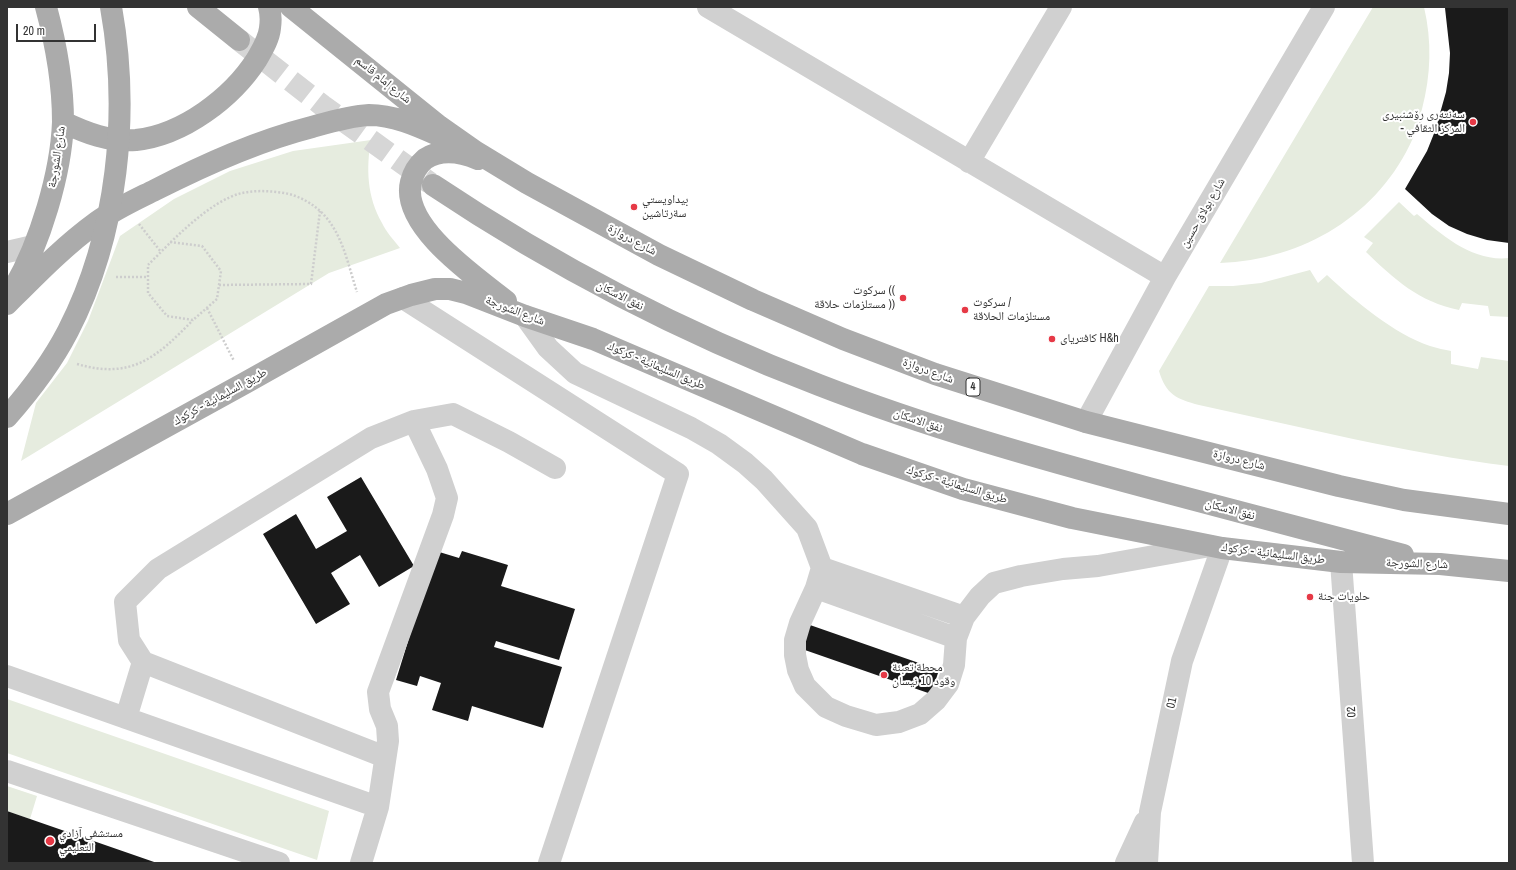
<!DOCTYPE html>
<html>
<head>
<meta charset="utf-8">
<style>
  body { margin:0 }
  #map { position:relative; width:1516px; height:870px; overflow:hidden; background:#fff; font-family:"Archivo Narrow",sans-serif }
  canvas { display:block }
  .frame { position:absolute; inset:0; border:8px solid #333; pointer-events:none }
  .scale { position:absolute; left:16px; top:24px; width:80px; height:18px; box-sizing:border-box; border:2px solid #333; border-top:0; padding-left:5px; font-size:12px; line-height:14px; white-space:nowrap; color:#333; -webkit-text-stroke:3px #fff; paint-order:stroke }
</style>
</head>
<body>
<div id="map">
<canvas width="1516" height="870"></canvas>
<div class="frame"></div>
<div class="scale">20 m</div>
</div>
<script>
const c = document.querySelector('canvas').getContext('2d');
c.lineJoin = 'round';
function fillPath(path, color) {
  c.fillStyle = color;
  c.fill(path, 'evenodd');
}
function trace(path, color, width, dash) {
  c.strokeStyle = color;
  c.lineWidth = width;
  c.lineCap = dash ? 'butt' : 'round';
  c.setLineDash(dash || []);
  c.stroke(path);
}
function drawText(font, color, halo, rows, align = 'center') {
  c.font = font + ' "Archivo Narrow","Noto Naskh Arabic",sans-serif';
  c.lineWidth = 4;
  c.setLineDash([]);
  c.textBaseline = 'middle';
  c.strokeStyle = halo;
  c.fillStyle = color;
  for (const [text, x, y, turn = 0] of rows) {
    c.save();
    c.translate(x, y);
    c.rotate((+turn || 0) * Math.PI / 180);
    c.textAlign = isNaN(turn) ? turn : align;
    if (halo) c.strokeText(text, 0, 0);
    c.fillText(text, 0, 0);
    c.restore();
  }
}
fillPath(new Path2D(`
  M1373 7H1424C1432 41 1431 75 1422 109 1419 118 1417 129 1413 138 1379 215 1303 260 1220 263Z
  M371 140C366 168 367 197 382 223 386 232 394 240 400 248L329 273 21 461 36 403 67 363 88 321 120 236 174 199 230 171 293 151Z
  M1399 202 1414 216 1417 214C1443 236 1473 262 1509 258V317L1490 316 1488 306 1462 303 1459 310C1419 302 1394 279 1366 252L1373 243 1364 237Z
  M1310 270 1318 283 1327 275C1355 301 1394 334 1430 346 1437 348 1445 350 1451 351V364L1478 369 1481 357 1509 361V466C1404 453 1302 427 1199 405 1177 399 1166 395 1159 371L1209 286H1233L1261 283Z
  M7 699 329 811 317 860 7 753Z
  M7 786 37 796 30 819 7 811Z`), '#e6ecdf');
fillPath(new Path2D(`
  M1448 7H1509V243L1487 240 1467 234 1449 226 1432 214 1405 189 1427 151 1435 131 1446 92 1449 73 1450 53 1445 8Z
  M361 477 414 566 379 587 360 555 331 573 350 604 316 624 263 534 296 514 316 549 347 531 327 497Z
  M436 551 459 558 462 551 508 565 501 586 575 609 559 660 496 641 494 647 562 667 543 728 472 706 468 721 432 710 441 683 420 676 417 686 396 680Z
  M810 625 939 670 931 694 802 649Z
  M7 811 157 863H7Z`), '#1a1a1a');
trace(new Path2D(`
  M239 40 323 106 430 183`), '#d6d6d6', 22, [22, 11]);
trace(new Path2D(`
  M139 224 161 252
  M170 242 202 246 221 271 217 299 193 320 167 316 148 293V265C172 241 209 201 242 193 256 190 270 191 284 193 302 196 321 208 331 224 344 242 350 271 357 292
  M116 277H148
  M219 285 311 284 320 211
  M207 308 234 361
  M77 364C132 380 157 357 193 320`), '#cdcdcd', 2.5, [2, 2]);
trace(new Path2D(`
  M708 7 1165 277
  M969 162 1061 7
  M7 252 33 246
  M403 298 678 474 549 863
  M525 316 548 348 575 373 691 428 719 444 745 463 764 480 807 528 822 568 816 588 800 623 795 640V655L798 670 805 686 826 707 846 716 876 725 899 722 920 714 936 700 948 684 954 665 956 638 964 617 980 596 994 583 1021 576 1063 569 1098 566 1210 546
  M1086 422 1165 277 1324 7
  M1341 562 1363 863
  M822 568 964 617
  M816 588 956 638
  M143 662 385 757
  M7 676 378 807
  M126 718 143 662 129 640 125 602 158 569 371 438 414 421 453 414 509 442 555 468
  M7 771 279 863
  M361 863 378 807 388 741 387 726 380 709 378 692 443 515 447 498 437 469 414 421
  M1126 863 1145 822
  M1147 863 1150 812 1182 661 1222 548`), '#d0d0d0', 22);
trace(new Path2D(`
  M198 7 239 40
  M291 7 439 126 476 152 527 183 659 255 753 300 843 339 935 374 1086 422 1339 486 1404 500 1509 514
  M63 122C86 133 109 142 136 140 183 135 232 98 257 59 262 50 269 39 270 28 271 21 271 14 269 7
  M478 159C461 152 442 148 425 159 418 165 413 173 411 182 400 226 476 277 506 301
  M433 185C554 266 683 333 819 385 927 427 1038 458 1149 488 1234 511 1319 533 1403 555
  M14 288C40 243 61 174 63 122 63 83 56 44 46 7
  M7 304C36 275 64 246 97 222 115 209 135 200 155 190 206 164 257 141 312 127 330 122 350 116 369 115 393 115 416 125 438 135
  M7 514 245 383 386 304 411 295 435 289H450L466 293 525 316 593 339 862 454 963 489 1072 518 1222 548 1341 562 1440 564 1509 571`), '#ababab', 22);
trace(new Path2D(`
  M7 417C30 391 52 362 68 331 118 234 130 113 111 7`), '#ababab', 22);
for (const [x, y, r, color] of [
  [1473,122,4,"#e63946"],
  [634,207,4,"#e63946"],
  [903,298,4,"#e63946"],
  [965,310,4,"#e63946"],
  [1052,339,4,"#e63946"],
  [1310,597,4,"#e63946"],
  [884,675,4,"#e63946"],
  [50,841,5,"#e63946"]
]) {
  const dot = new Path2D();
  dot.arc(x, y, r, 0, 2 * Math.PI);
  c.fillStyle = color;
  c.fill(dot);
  trace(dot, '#fff', 1.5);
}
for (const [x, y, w] of [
  [973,387,14]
]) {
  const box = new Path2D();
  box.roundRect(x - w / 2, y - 9, w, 18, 3);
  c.fillStyle = '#fff';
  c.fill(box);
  trace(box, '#333', 1);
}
drawText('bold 11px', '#333', null, [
  ["4",973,387]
]);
drawText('12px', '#333', '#fff', [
  ["شارع إمام قاسم",383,80,39],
  ["شارع الشورجة",57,157,-81],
  ["شارع بولاق حسين",1203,213,-60],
  ["شارع دروازة",632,240,28],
  ["نفق الاسكان",620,296,27],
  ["شارع الشورجة",515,311,21],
  ["طريق السليمانية - كركوك",656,366,23],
  ["شارع دروازة",928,371,20],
  ["طريق السليمانية - كركوك",220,397,-29],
  ["نفق الاسكان",918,421,19],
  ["شارع دروازة",1239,460,14],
  ["طريق السليمانية - كركوك",957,485,17],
  ["نفق الاسكان",1230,510,15],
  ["طريق السليمانية - كركوك",1273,554,7],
  ["شارع الشورجة",1417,564,2],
  ["01",1172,703,-77],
  ["02",1352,712,-94]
]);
drawText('12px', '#333', '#fff', [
  ["سەنتەری ڕۆشنبیری",1465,115,"right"],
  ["- المرکز الثقافي",1465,129,"right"],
  ["بيداويستي",642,200],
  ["سةرتاشين",642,214],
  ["سركوت ((",895,291,"right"],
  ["مستلزمات حلاقة ))",895,305,"right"],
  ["سركوت /",973,303],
  ["مستلزمات الحلاقة",973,317],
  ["کافتریای H&h",1060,339],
  ["حلویات جنة",1318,597],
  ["محطة تعبئة",892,668],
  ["وقود 10 نيسان",892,682],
  ["مستشفى آزادي",59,834],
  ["التعليمي",59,848]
], 'left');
</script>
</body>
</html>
